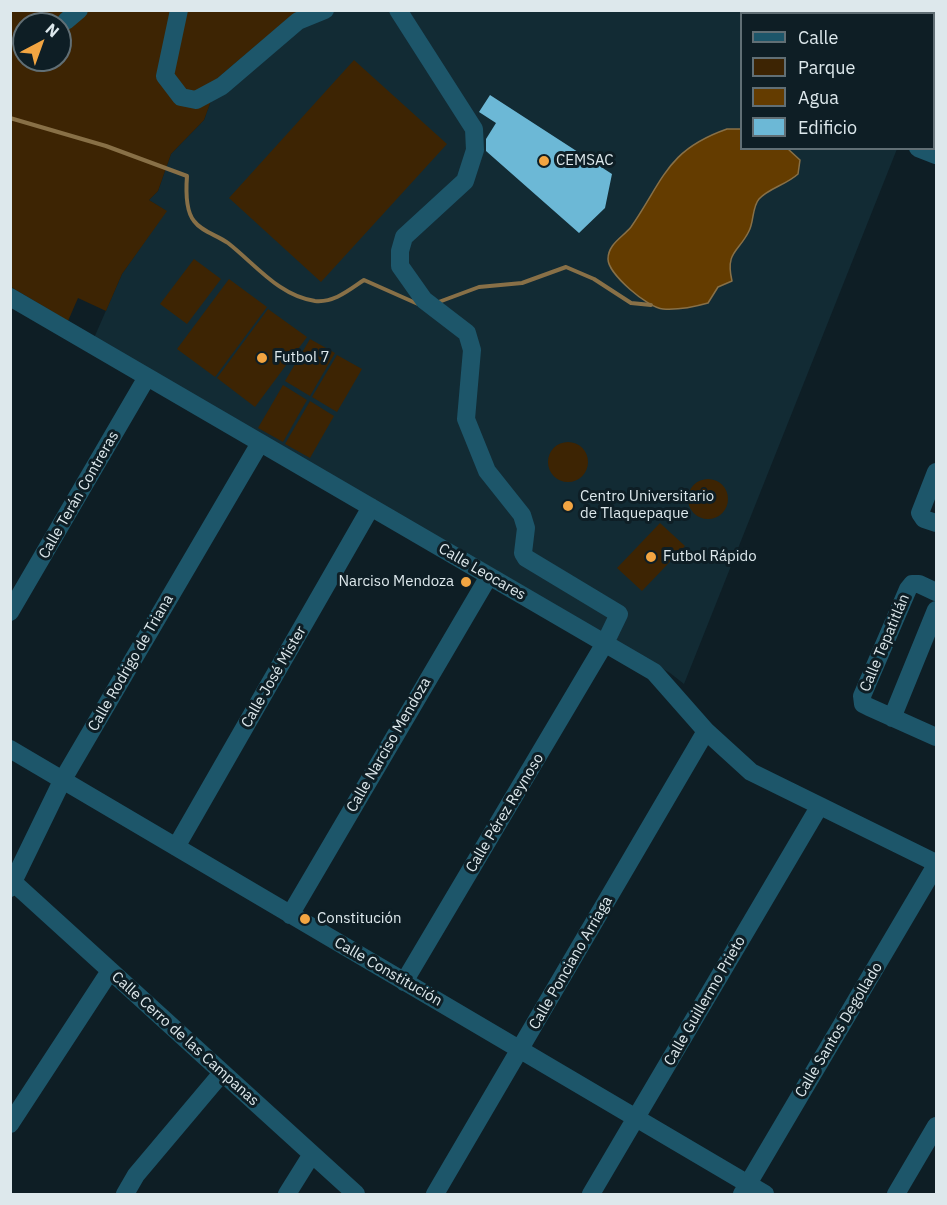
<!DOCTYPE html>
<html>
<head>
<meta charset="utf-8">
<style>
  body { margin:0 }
  #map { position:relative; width:947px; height:1205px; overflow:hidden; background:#0e1e25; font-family:"IBM Plex Sans",sans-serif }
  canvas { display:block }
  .frame { position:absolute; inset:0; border:12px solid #dde8ec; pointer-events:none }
  .legend { position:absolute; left:740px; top:12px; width:195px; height:138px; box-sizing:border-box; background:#0e1e25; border:2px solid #616f75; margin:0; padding:8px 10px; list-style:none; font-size:18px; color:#dde8ec }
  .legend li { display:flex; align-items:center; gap:12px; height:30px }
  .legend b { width:30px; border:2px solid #616f75 }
  .north { position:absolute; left:12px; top:12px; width:60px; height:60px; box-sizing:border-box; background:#0e1e25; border:2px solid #616f75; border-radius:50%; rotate:41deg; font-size:16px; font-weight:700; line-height:24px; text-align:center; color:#dde8ec }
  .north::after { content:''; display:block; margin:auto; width:21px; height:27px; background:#f2a542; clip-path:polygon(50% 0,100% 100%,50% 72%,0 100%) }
</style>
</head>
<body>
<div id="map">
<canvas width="947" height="1205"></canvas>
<div class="frame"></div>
<ul class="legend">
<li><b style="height:8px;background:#1d566a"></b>Calle</li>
<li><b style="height:16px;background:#3d2403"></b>Parque</li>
<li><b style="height:16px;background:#643c00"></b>Agua</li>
<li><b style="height:16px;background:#6cb8d6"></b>Edificio</li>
</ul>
<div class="north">N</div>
</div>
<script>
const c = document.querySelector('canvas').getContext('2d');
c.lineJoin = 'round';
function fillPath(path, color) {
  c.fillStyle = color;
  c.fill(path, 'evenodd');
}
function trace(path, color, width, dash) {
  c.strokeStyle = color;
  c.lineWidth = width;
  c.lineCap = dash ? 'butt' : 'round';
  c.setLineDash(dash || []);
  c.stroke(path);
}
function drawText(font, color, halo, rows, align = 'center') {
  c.font = font + ' "IBM Plex Sans",sans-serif';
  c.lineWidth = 6;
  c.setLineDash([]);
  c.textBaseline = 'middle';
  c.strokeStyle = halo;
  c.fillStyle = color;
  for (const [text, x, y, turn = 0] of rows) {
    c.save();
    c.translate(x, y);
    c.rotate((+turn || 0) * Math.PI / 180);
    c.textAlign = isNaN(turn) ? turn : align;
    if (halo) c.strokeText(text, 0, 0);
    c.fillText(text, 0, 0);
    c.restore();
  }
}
fillPath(new Path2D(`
  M301 11H936V50L934 57V14H742V148L897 149 684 684 670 673 94 338 122 274 166 211 149 200 158 191 171 154 204 120 220 76 291 16Z`), '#122b34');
fillPath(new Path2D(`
  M11 11H301L291 16 220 76 204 120 171 154 158 191 149 200 167 211 122 274 106 311 78 298 68 321 11 287ZM24 24H60V60H24Z
  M354 60 447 144 321 282 229 198Z
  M194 259 221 279 187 324 160 304Z
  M229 279 267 307 215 377 177 349Z
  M268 309 307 337 255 407 217 378Z
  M310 339 335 353 310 396 285 381Z
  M337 355 362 369 337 412 312 397Z
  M283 385 307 400 283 442 258 428Z
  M310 401 334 416 310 458 285 444Z
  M548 462a20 20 0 1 1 40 0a20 20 0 1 1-40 0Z
  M688 499a20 20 0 1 1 40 0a20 20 0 1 1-40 0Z
  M660 523 685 546 642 591 617 568Z`), '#3d2403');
const water = new Path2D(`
  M727 129H741L742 148 788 149 800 160 798 174C786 185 769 188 759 199 752 207 754 222 749 231 739 252 725 251 732 281L718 287 708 303C694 307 678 310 663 309 648 308 608 274 608 259 608 244 623 237 631 227 664 179 667 150 727 129Z`);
fillPath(water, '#643c00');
trace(water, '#887047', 1.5);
trace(new Path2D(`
  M10 118 106 146 187 176C186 189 185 210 194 221 202 232 217 235 228 243 255 264 279 296 315 301 334 303 349 290 364 280L418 304
  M436 303 479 287 522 283 566 267 594 279 631 303 651 305`), '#887047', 4);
fillPath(new Path2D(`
  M490 95 612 174 605 208 579 233 486 151V139L496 123 479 112Z`), '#6cb8d6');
trace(new Path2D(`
  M179 10 165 76 181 97 196 100 222 86 298 21 325 10
  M398 10 474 129 475 150 465 181 404 237 400 251V266L424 300 467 333 472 350 466 419 487 471 522 515 526 528 523 553 526 558 619 614 605 643 404 982
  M66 21 79 10
  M918 148 936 155
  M10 297 654 672 706 731 751 772 936 863
  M936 472 920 513 924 519 936 523
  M936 592 919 584H912L908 589 862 696 863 704 869 707 936 737
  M10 612 147 377
  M892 718 936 610
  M10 749 765 1194
  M176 847 371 507
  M14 883 356 1194
  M10 888 62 781 260 443
  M290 915 489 576
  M10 1124 110 971
  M125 1194 136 1175 222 1073
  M287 1194 312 1154
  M435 1194 706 731
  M591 1194 819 807
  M742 1194 936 865
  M896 1194 936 1126`), '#1d566a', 18);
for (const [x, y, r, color] of [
  [544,161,6,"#f2a542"],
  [262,358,6,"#f2a542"],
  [568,506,6,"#f2a542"],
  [651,557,6,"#f2a542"],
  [466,582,6,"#f2a542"],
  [305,919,6,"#f2a542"]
]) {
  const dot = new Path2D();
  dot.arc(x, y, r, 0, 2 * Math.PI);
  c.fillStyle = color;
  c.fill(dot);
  trace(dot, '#0e1e25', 2);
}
drawText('15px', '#dde8ec', '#0e1e25', [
  ["CEMSAC",556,161],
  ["Futbol 7",274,358],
  ["Centro Universitario",580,497],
  ["de Tlaquepaque",580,514],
  ["Futbol Rápido",663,557],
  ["Narciso Mendoza",454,582,"right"],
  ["Constitución",317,919]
], 'left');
drawText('15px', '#dde8ec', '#0e1e25', [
  ["Calle Terán Contreras",79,495,-60],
  ["Calle Leocares",482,572,30],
  ["Calle Tepatitlán",885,643,-67],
  ["Calle Rodrigo de Triana",131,663,-60],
  ["Calle José Mister",274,677,-60],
  ["Calle Narciso Mendoza",389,745,-60],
  ["Calle Pérez Reynoso",505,813,-59],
  ["Calle Ponciano Arriaga",571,963,-60],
  ["Calle Constitución",388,972,30],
  ["Calle Guillermo Prieto",705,1001,-60],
  ["Calle Santos Degollado",839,1030,-59],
  ["Calle Cerro de las Campanas",185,1039,42]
]);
</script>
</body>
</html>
